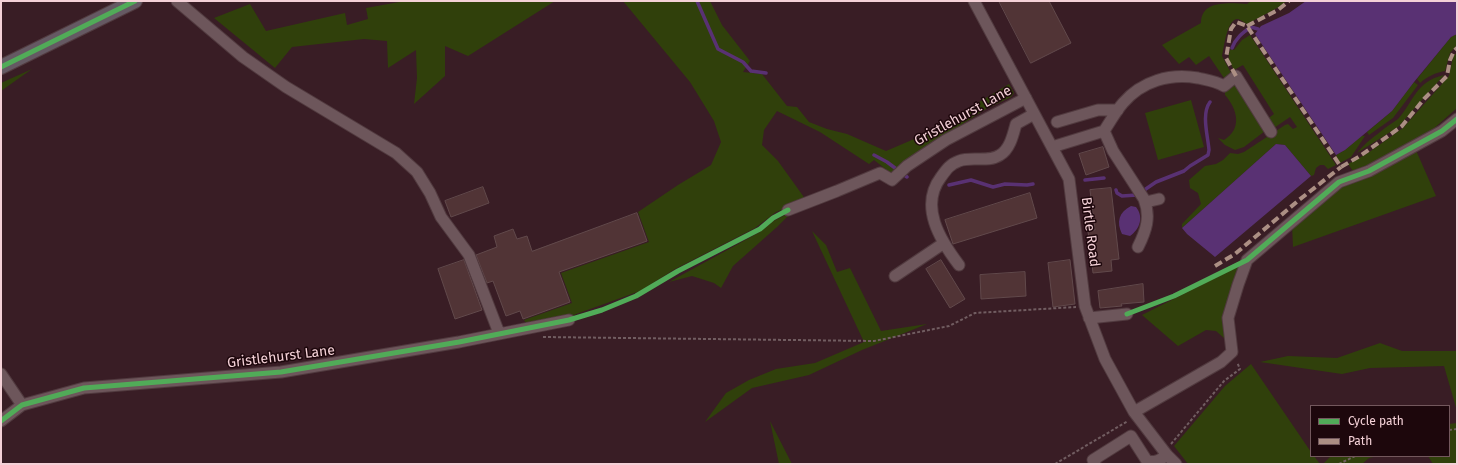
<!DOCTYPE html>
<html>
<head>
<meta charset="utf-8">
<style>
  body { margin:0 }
  #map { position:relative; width:1458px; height:465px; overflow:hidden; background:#391d25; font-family:"Fira Sans",sans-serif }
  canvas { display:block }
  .frame { position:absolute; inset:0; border:2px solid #f4d1d7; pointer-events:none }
  .legend { position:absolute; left:1310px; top:405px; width:140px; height:52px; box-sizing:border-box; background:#1d070c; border:1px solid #73585d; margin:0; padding:5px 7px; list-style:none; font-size:12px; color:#f4d1d7 }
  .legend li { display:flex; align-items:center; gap:8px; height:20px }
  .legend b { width:20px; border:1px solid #73585d }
</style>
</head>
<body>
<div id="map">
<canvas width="1458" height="465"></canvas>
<div class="frame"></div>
<ul class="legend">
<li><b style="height:5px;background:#51ab58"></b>Cycle path</li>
<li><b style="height:5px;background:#ac8f84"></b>Path</li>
</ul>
</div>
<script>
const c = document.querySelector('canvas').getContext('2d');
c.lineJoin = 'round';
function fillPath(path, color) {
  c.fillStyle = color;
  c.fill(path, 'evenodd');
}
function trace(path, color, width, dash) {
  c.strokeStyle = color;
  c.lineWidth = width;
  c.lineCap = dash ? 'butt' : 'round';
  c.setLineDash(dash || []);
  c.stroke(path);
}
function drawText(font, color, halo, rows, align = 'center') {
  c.font = font + ' "Fira Sans",sans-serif';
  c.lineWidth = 3;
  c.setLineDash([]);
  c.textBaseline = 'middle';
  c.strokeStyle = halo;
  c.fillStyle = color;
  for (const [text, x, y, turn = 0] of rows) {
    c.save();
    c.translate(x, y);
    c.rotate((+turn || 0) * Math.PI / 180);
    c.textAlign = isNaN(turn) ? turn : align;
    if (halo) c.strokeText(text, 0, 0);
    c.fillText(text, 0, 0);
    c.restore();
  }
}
fillPath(new Path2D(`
  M405 1H555L468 56 445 46V76L414 104 417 78 416 50 388 68 387 41 364 39 292 47 275 68 214 18 250 4 266 31 345 13 347 25 368 19 366 8Z
  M623 1H710L722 25 750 61 743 72 762 74 787 106 797 107 809 122 827 129 847 134 886 151 926 134 1009 84 1014 93 1011 97 986 109 917 153 892 174 874 160 869 164 820 132 777 111 764 130 762 145 778 161 806 200 776 212 755 228 675 269 640 291 568 317 527 325 524 320 572 303 561 273 649 242 638 212 678 185 711 165 721 142 714 121 690 82Z
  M1251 1H1287L1277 8 1247 24C1245 23 1241 20 1238 19 1227 18 1224 48 1222 56L1231 73 1228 75 1231 78 1226 81 1209 56 1196 65 1189 57 1179 64 1162 45 1201 23C1201 0 1229 3 1247 4Z
  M1457 34V45L1450 53 1445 71C1435 73 1428 76 1420 83L1417 79 1451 37Z
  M1250 35 1336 165 1328 169 1324 165H1320L1316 168 1314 175 1311 176 1285 145 1276 144 1182 228V224L1201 204 1198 193 1190 188 1189 180 1205 166 1216 164 1223 160 1230 153 1238 154 1244 152 1285 125 1288 124 1293 129 1297 127 1290 117 1274 128 1266 120 1274 114 1243 65 1234 70C1230 62 1226 57 1231 49L1234 50 1242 40Z
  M1457 52V108L1431 131 1366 166 1353 171 1348 164 1368 153 1403 128 1449 76 1453 57Z
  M32 69 1 91V83Z
  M1444 75 1398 127 1357 153C1365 143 1375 136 1385 128 1389 125 1394 122 1398 119 1415 100 1415 82 1444 75Z
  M1414 82 1418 85 1393 118 1369 135 1367 132 1392 111Z
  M1235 85 1265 131 1244 147 1235 150 1225 145 1218 138 1224 140C1242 129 1238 110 1225 95V91Z
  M1191 100 1204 147 1158 160 1145 113Z
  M1361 136H1365L1351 157 1340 163 1336 155 1345 150Z
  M1415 148 1436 196 1293 247 1292 225 1341 185Z
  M794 210 777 227 733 266 721 288 714 283 692 276 669 282 760 232 772 222Z
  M812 231 826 245 837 272 850 268 881 331 927 324 862 350 809 375 752 388 705 422 726 393 749 380 776 369 815 363 864 342Z
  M1243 264 1226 317 1224 338 1216 331 1206 330 1178 346 1142 315Z
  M1380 343 1402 351H1457V411L1444 366 1370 368 1342 374 1260 362 1288 356 1337 358Z
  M1251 364 1311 452V456H1314L1320 464H1188L1174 446 1225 386Z
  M770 421 792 464H779Z
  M1457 423V464H1433L1428 456H1449V424Z
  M1331 456H1378L1369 458 1362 464H1323Z`), '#30400b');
fillPath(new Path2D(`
  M1306 1H1457V34L1451 37 1414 82 1392 111 1345 150 1336 155 1255 34 1261 26 1289 13Z
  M1276 144 1285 145 1311 176 1215 257 1187 234 1182 228Z
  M1131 206 1136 207C1144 217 1140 229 1130 236L1122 234C1116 222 1119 212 1131 206Z`), '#593173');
trace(new Path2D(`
  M697 1 718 49 743 62 751 71 766 73
  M1232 48C1236 38 1242 33 1251 27L1258 29
  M874 155 887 162 907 177
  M1085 180 1104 178
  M949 185 971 180 993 187 1005 184 1027 185 1033 184
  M1116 190 1117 193 1122 196 1137 195 1156 182 1184 171 1190 166 1208 155 1209 150C1208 136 1201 114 1210 102`), '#593173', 3.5);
const building = new Path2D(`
  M999 1H1049L1071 43 1031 63Z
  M1103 147 1109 167 1086 175 1079 154Z
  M483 187 489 203 451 217 445 201Z
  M1111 188 1119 259 1111 260 1112 271 1093 273 1088 231 1095 230 1090 190Z
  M1030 193 1037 218 953 244 945 220Z
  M637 213 647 241 559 272 570 302 523 319 520 311 506 316 493 281 487 283 476 255 497 247 494 236 513 229 517 239 527 236 532 251Z
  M464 260 482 310 455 319 438 269Z
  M941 260 965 299 950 308 926 269Z
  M1070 260 1075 304 1053 307 1048 263Z
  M1025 272 1026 296 981 299 980 275Z
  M1143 284 1144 302 1121 304 1122 306 1100 308 1098 291Z`);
fillPath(building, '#513436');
trace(building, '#61494b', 1);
const minor = new Path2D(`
  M177 1 243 57 286 87 396 153 417 172 430 193 441 217 469 255 499 333
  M974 1 1069 179 1085 306 1105 359 1134 412 1167 455 1176 464
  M1057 122 1098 110H1118
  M1104 131C1110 122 1116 111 1123 103 1142 81 1170 73 1198 78 1207 80 1216 81 1224 86L1236 76 1271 132
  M1052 147 1104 131 1113 151 1144 199C1151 217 1146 231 1138 247
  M1146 202 1159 199
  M788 210 837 191 880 173 892 180 907 166 946 140 1026 98
  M959 265C940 240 919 206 941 177 946 170 950 164 959 161 972 156 988 163 1000 155 1010 149 1013 135 1016 124L1034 114
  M895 276 944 243
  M1089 318 1127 314
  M1 374 22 405
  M1134 412 1221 362 1232 352 1228 318 1238 285 1247 260 1339 182 1369 171 1442 131 1457 119
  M1 421 22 405 84 388 281 372 459 342 569 320
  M1095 464 1093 460 1131 436 1147 461C1155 463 1160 460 1167 455`);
const major = new Path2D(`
  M1 67 135 1`);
trace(minor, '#513a3f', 13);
trace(major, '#513a3f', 16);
trace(new Path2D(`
  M543 337 874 341 949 326 975 313 1076 307
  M1449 430 1457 429
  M1171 444 1224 381 1240 369 1237 362
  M1055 464 1128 421
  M1339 464 1355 456`), '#715d61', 2, [3, 2]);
trace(minor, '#6d565b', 11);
trace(major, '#655963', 14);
trace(new Path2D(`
  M1247 26 1278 10 1289 1
  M1236 76 1226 58 1231 29 1236 22 1247 26 1341 167 1360 156 1402 126 1424 99 1447 76 1450 60 1454 51 1457 48
  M1215 266 1235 254 1299 200 1341 167`), '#ac8f84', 4, [8, 4]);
trace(new Path2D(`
  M1 67 135 1
  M1127 314 1174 296 1247 260 1339 182 1369 171 1442 131 1457 119
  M1 421 22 405 84 388 281 372 459 342 569 320 602 310 636 296 678 271 760 229 773 218 788 210`), '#51ab58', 5);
drawText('14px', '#f4d1d7', '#1d070c', [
  ["Gristlehurst Lane",963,116,-29],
  ["Birtle Road",1090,232,83],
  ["Gristlehurst Lane",281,357,-7]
]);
</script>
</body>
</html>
